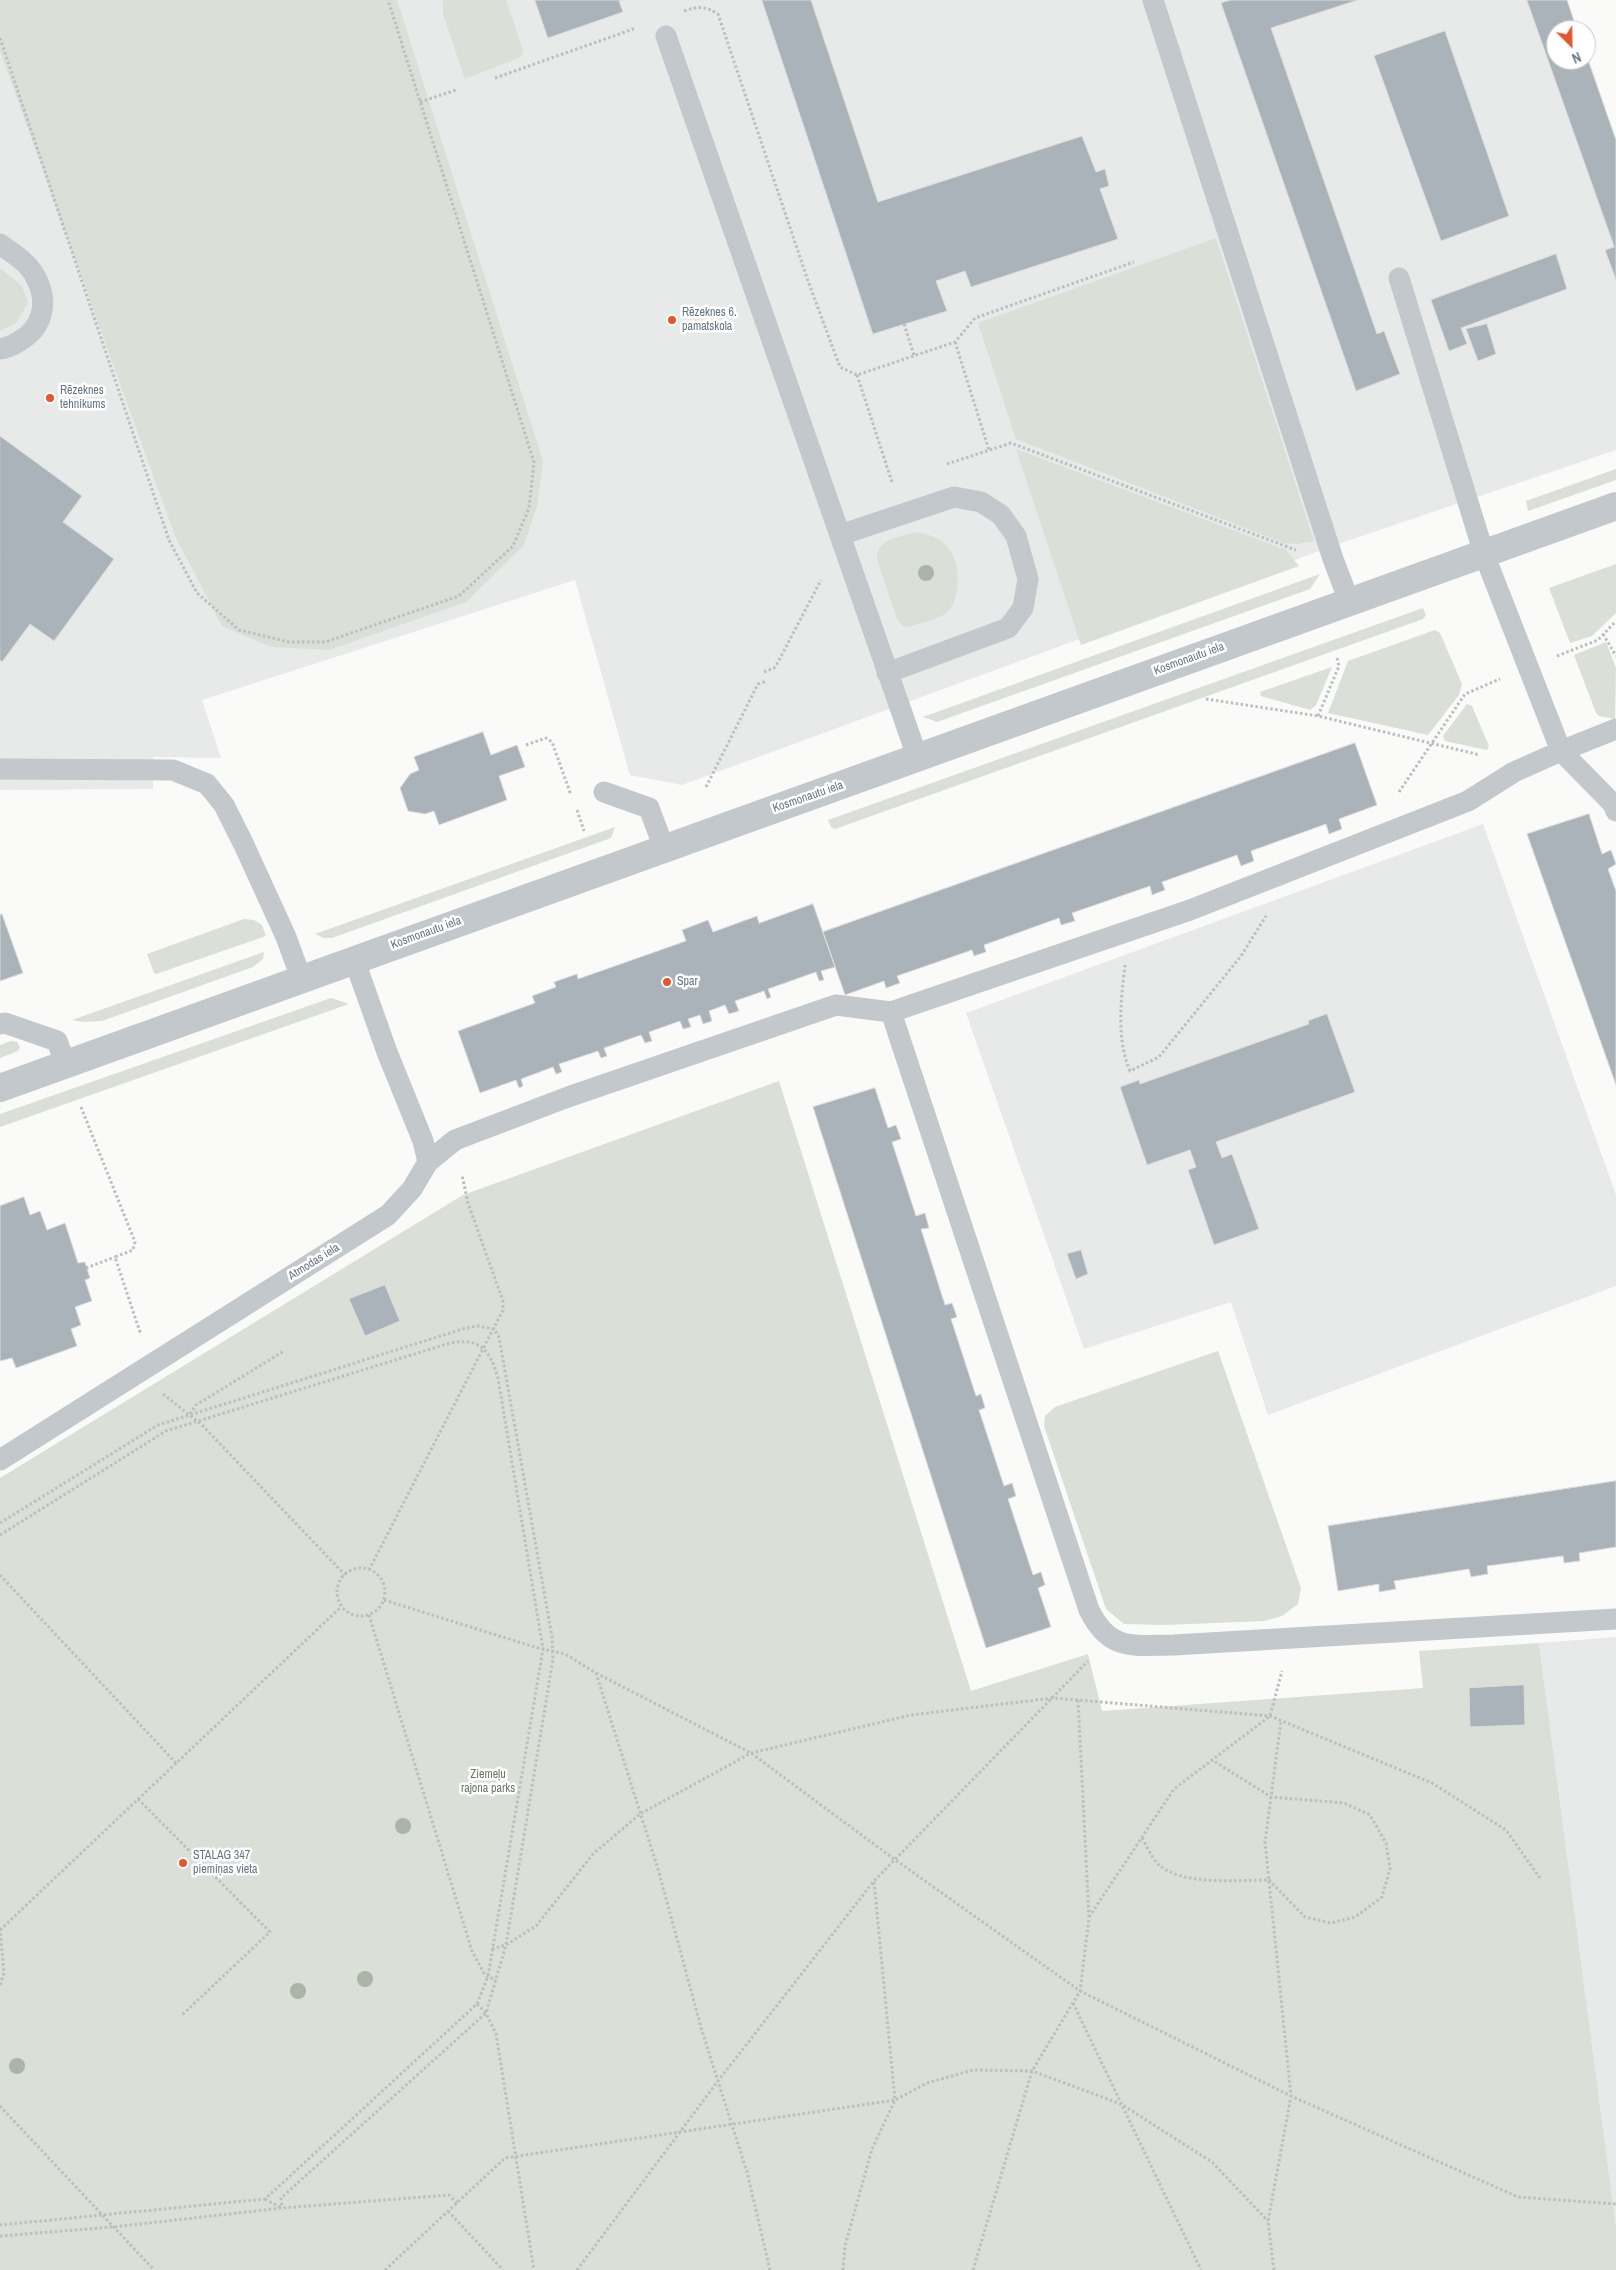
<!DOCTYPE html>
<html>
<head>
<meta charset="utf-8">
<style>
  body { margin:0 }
  #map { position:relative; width:1616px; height:2270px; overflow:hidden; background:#fafaf8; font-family:"Archivo Narrow",sans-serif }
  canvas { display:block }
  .north { position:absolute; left:1546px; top:20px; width:50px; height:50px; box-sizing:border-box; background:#fff; border:1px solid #c1c8cd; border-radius:50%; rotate:157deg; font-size:14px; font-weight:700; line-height:20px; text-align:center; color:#657683 }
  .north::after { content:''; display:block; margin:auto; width:18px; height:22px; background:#e4572e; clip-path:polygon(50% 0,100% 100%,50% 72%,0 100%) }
</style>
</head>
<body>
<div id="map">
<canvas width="1616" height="2270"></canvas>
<div class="north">N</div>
</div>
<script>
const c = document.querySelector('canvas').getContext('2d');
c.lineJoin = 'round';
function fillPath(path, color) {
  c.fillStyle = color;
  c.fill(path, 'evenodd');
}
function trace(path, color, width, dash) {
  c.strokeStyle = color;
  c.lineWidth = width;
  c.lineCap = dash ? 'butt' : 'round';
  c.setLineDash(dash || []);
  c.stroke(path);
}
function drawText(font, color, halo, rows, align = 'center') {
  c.font = font + ' "Archivo Narrow",sans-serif';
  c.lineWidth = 5;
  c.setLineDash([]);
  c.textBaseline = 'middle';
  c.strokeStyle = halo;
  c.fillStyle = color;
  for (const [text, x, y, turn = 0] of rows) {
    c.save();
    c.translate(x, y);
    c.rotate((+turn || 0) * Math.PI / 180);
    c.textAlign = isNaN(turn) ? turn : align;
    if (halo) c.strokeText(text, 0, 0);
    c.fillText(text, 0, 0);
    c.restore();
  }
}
fillPath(new Path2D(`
  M0 0H1567L1577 30H1556V60H1586V54L1616 140V450L1341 543 682 785 630 775 575 580 202 700 221 758 153 757V789L0 790Z
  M1483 824 1616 1195V1286L1268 1415 1231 1302 1084 1349 966 1013Z
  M1616 1637V2227L1539 1643Z`), '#e8e9e9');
fillPath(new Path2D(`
  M0 0H397L543 461 537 506 524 545 466 602 329 650 271 647 222 626 175 536 0 51Z
  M443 0H506L523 50 521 57 465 79 443 14Z
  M1216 238 1314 541 1297 544 1284 543 1016 439 978 323Z
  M0 268 22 286 28 303 16 323 0 331Z
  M1016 449 1286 550 1299 566 1081 645Z
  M1616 469V480L1528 511 1526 501Z
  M915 532C948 536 961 557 957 589 956 598 953 607 946 613 937 620 920 623 909 627L903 626 897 619 877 559C876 539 900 537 915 532Z
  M1616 564V613L1592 636 1570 643 1549 588Z
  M1320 574 1310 589 937 722 923 717Z
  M1423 608 1426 615 1423 619 835 829 831 827 828 820Z
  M1435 630 1440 633 1462 684 1459 695 1428 735 1328 713 1348 661Z
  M1606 642 1616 668 1615 719 1599 716 1596 713 1574 655Z
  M1332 667 1316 705 1310 710 1261 696 1260 692Z
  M1467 704 1472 706 1489 746 1487 750 1445 741 1443 736Z
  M615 827 611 838 332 938H324L315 934Z
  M244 919 254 920 262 925 266 936 156 974 154 973 147 954Z
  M264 952 263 959 253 967 102 1021 82 1022 72 1020Z
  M331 998 349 1004 0 1127V1114Z
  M11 1041 17 1042 20 1047 18 1051 0 1058V1045Z
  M779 1081 971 1691 1088 1654 1102 1711 1423 1688 1419 1651 1539 1643 1616 2227V2270H0V1478L463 1195Z
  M1218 1351 1301 1588 1298 1604 1282 1616 1264 1621 1166 1625 1124 1624 1106 1609 1044 1426 1045 1416 1055 1407Z`), '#dadfd7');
const building = new Path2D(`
  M535 0H622L619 1 623 12 548 38Z
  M762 0H811L878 202 1082 136 1096 172 1105 169 1109 186 1100 189 1118 239 971 287 965 271 936 281 947 311 873 334Z
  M1231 0H1358L1271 28 1377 334 1384 331 1400 374 1356 391 1221 3Z
  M1527 0H1567L1577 30H1556V60H1586V54L1616 140V280L1605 250 1614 247Z
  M1445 31 1509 216 1441 241 1374 56Z
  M1556 254 1567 289 1461 328 1467 344 1449 351 1431 300Z
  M1487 324 1496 354 1478 361 1466 329Z
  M0 436 82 496 63 522 114 559 54 641 30 624 2 662 0 660Z
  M483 732 491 755 517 745 525 767 499 776 507 800 439 825 434 811 425 814 408 811 400 788 410 774 419 770 414 757Z
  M1355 743 1377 805 1339 819 1342 829 1329 834 1326 824 1251 851 1254 861 1241 866 1237 855 1162 882 1165 890 1152 895 1150 886 1072 913 1075 921 1061 925 1059 918 984 945 986 952 974 956 972 950 897 976 900 983 886 988 884 981 845 995 823 932Z
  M1589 814 1602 854 1611 850 1616 864 1608 869 1616 891V1085L1527 834Z
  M813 904 835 967 821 971 824 980 819 981 816 972 768 989 771 997 767 999 764 991 735 1001 739 1011 729 1014 725 1005 709 1011 712 1021 703 1024 700 1015 688 1019 691 1027 683 1029 680 1021 649 1032 652 1041 645 1043 641 1035 604 1048 607 1056 601 1058 598 1051 559 1064 562 1072 556 1074 553 1067 521 1079 523 1086 519 1088 516 1080 480 1093 458 1031 535 1003 532 996 556 987 554 982 577 974 578 979 686 941 682 930 708 920 713 932 757 916 759 923Z
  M2 914 23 973 0 981V915Z
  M1327 1014 1355 1092 1216 1142 1222 1158 1232 1154 1259 1229 1214 1245 1188 1170 1196 1167 1190 1150 1147 1165 1120 1087 1139 1080 1140 1084 1309 1024 1308 1021Z
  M875 1088 888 1128 896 1125 901 1139 892 1142 916 1216 925 1213 929 1228 921 1229 945 1305 952 1303 957 1317 951 1319 976 1396 981 1394 985 1408 979 1410 1004 1486 1012 1483 1016 1496 1008 1499 1033 1575 1041 1572 1045 1585 1038 1588 1051 1627 986 1648 813 1107Z
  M24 1197 30 1215 40 1211 47 1230 65 1223 78 1263 85 1262 90 1278 85 1280 92 1301 75 1307 81 1325 71 1329 77 1346 16 1368 12 1358 0 1361V1206Z
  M1081 1250 1088 1274 1076 1279 1067 1254Z
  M385 1285 400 1321 365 1336 349 1299Z
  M1616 1481V1547L1579 1553 1580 1561 1564 1563 1563 1556 1487 1566 1488 1574 1471 1577 1469 1569 1394 1581 1396 1589 1379 1592V1584L1338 1591 1328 1526Z
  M1524 1685 1525 1725 1470 1727 1469 1688Z`);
fillPath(building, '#aab3b9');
trace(building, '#dcdcda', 1);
trace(new Path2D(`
  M684 11C698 6 705 6 718 14L808 281 840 367 857 375 955 342 975 318 1134 262
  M0 38 169 540 197 593 239 630 289 642H325L459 596 513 546 529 508 534 462 388 0
  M495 78 636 28
  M420 102 456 90
  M904 324 914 355
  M955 342 989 450
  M857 375 892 482
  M947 464 1011 443 1296 550
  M1603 634 1616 656
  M1557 656 1598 640 1616 621
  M764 672 774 668 777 664 821 580
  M1206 699 1318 716 1480 755
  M1318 716 1339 666 1337 658
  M526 745 546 738 552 742 571 795
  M706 787 758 684 767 681
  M1399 792 1465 694 1500 679
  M577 810 584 831
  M1125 965C1121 1000 1116 1038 1130 1071L1159 1057 1241 956 1266 916
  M81 1107 135 1242 133 1250 115 1257 141 1335
  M86 1268 115 1257
  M163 1394 202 1425 345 1575
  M190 1414 196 1405 284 1351
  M0 1523 158 1425 466 1328 478 1326 494 1329 499 1337 552 1637 553 1659 506 1945 486 2013 281 2198 282 2208
  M0 1535 166 1431 450 1343C481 1337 490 1351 498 1378L543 1649 488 1976 477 2004 265 2199 0 2225
  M337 1592a24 24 0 1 1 48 0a24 24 0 1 1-48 0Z
  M369 1570 503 1310V1301L468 1203 462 1175
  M0 1575 176 1763
  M384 1600 538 1648 565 1654 596 1673 658 1869 702 2031 747 2172 770 2270
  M369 1615 472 1951 485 1975 496 1980
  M596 1673 751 1753 894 1859 1080 1991 1291 2096 1518 2197 1616 2204
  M138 1799 270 1932 182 2015
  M1142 1838C1147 1846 1152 1859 1159 1865 1183 1886 1239 1880 1269 1880L1305 1917 1331 1923 1355 1917 1382 1897 1390 1869 1386 1843 1370 1815 1344 1803 1271 1797 1212 1760
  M1089 1917 1174 1789 1270 1716 1282 1671
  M0 1930 341 1607
  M492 1949 506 1945 536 1926 593 1854 640 1814 751 1753 911 1715 1053 1698 1270 1716 1432 1783 1506 1830 1540 1878
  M0 1985 4 1973 0 1930
  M1073 2003 1201 2270
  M477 2004 486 2013 496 2034 534 2270
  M0 2106 154 2270
  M265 2199 281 2208
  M448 2211 503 2270
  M0 2236 113 2227 282 2208 449 2195 457 2203
  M385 2270 505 2158 895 2100 874 1881
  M577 2270 718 2081 874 1881 1088 1661
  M843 2270 845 2246 872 2149 895 2100 927 2083 973 2070 1032 2071 1121 2104 1212 2162 1268 2221
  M973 2270 1032 2071 1080 1991 1089 1918 1078 1700
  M1274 2270 1268 2221 1291 2096 1265 1842 1281 1721`), '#bbbfc2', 3, [2.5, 2.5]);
trace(new Path2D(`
  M1153 0 1333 559 1349 601
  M666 36 918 759
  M0 244C12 253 28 262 35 276 49 301 44 328 18 342 12 346 7 348 0 349
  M840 535 954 497 981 502 1001 515 1016 536 1028 579 1023 608 1008 628 887 673
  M1616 729 1561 751 1613 804 1616 811
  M0 769 173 770 207 784 224 805 244 845 286 937 301 978
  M604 792 649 808 664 848
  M891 1012 1190 910 1468 801 1514 772 1561 751 1484 554 1399 278
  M0 1024 5 1023 57 1041 66 1065
  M428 1162 455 1140 568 1097 836 1005 891 1012 1089 1610C1110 1652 1132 1645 1174 1645L1616 1619
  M0 1460 388 1215 412 1189 428 1162 423 1141 387 1052 354 959`), '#c3c8cc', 21);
trace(new Path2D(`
  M0 1088 1616 506`), '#c3c8cc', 28);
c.fillStyle = '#aab4a7';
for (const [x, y] of [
  [926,573],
  [403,1826],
  [365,1979],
  [298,1991],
  [17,2066]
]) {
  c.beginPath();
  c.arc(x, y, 8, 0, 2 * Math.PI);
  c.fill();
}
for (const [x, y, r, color] of [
  [672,320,5,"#e4572e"],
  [50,398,5,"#e4572e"],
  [667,982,5,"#e4572e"],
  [183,1863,5,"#e4572e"]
]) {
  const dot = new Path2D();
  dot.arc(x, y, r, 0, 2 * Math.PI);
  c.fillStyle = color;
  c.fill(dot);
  trace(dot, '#fff', 2);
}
drawText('12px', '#657683', '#fff', [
  ["Rēzeknes 6.",682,313],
  ["pamatskola",682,327],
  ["Rēzeknes",60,391],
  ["tehnikums",60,405],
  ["Spar",677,982],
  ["STALAG 347",193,1856],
  ["piemiņas vieta",193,1870]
], 'left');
drawText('12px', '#657683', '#fff', [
  ["Kosmonautu iela",1189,659,-20],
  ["Kosmonautu iela",808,797,-19],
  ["Kosmonautu iela",426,933,-20],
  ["Atmodas iela",314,1262,-32]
]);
drawText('12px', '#687a64', '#fff', [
  ["Ziemeļu",488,1775],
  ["rajona parks",488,1789]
]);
</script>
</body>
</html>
